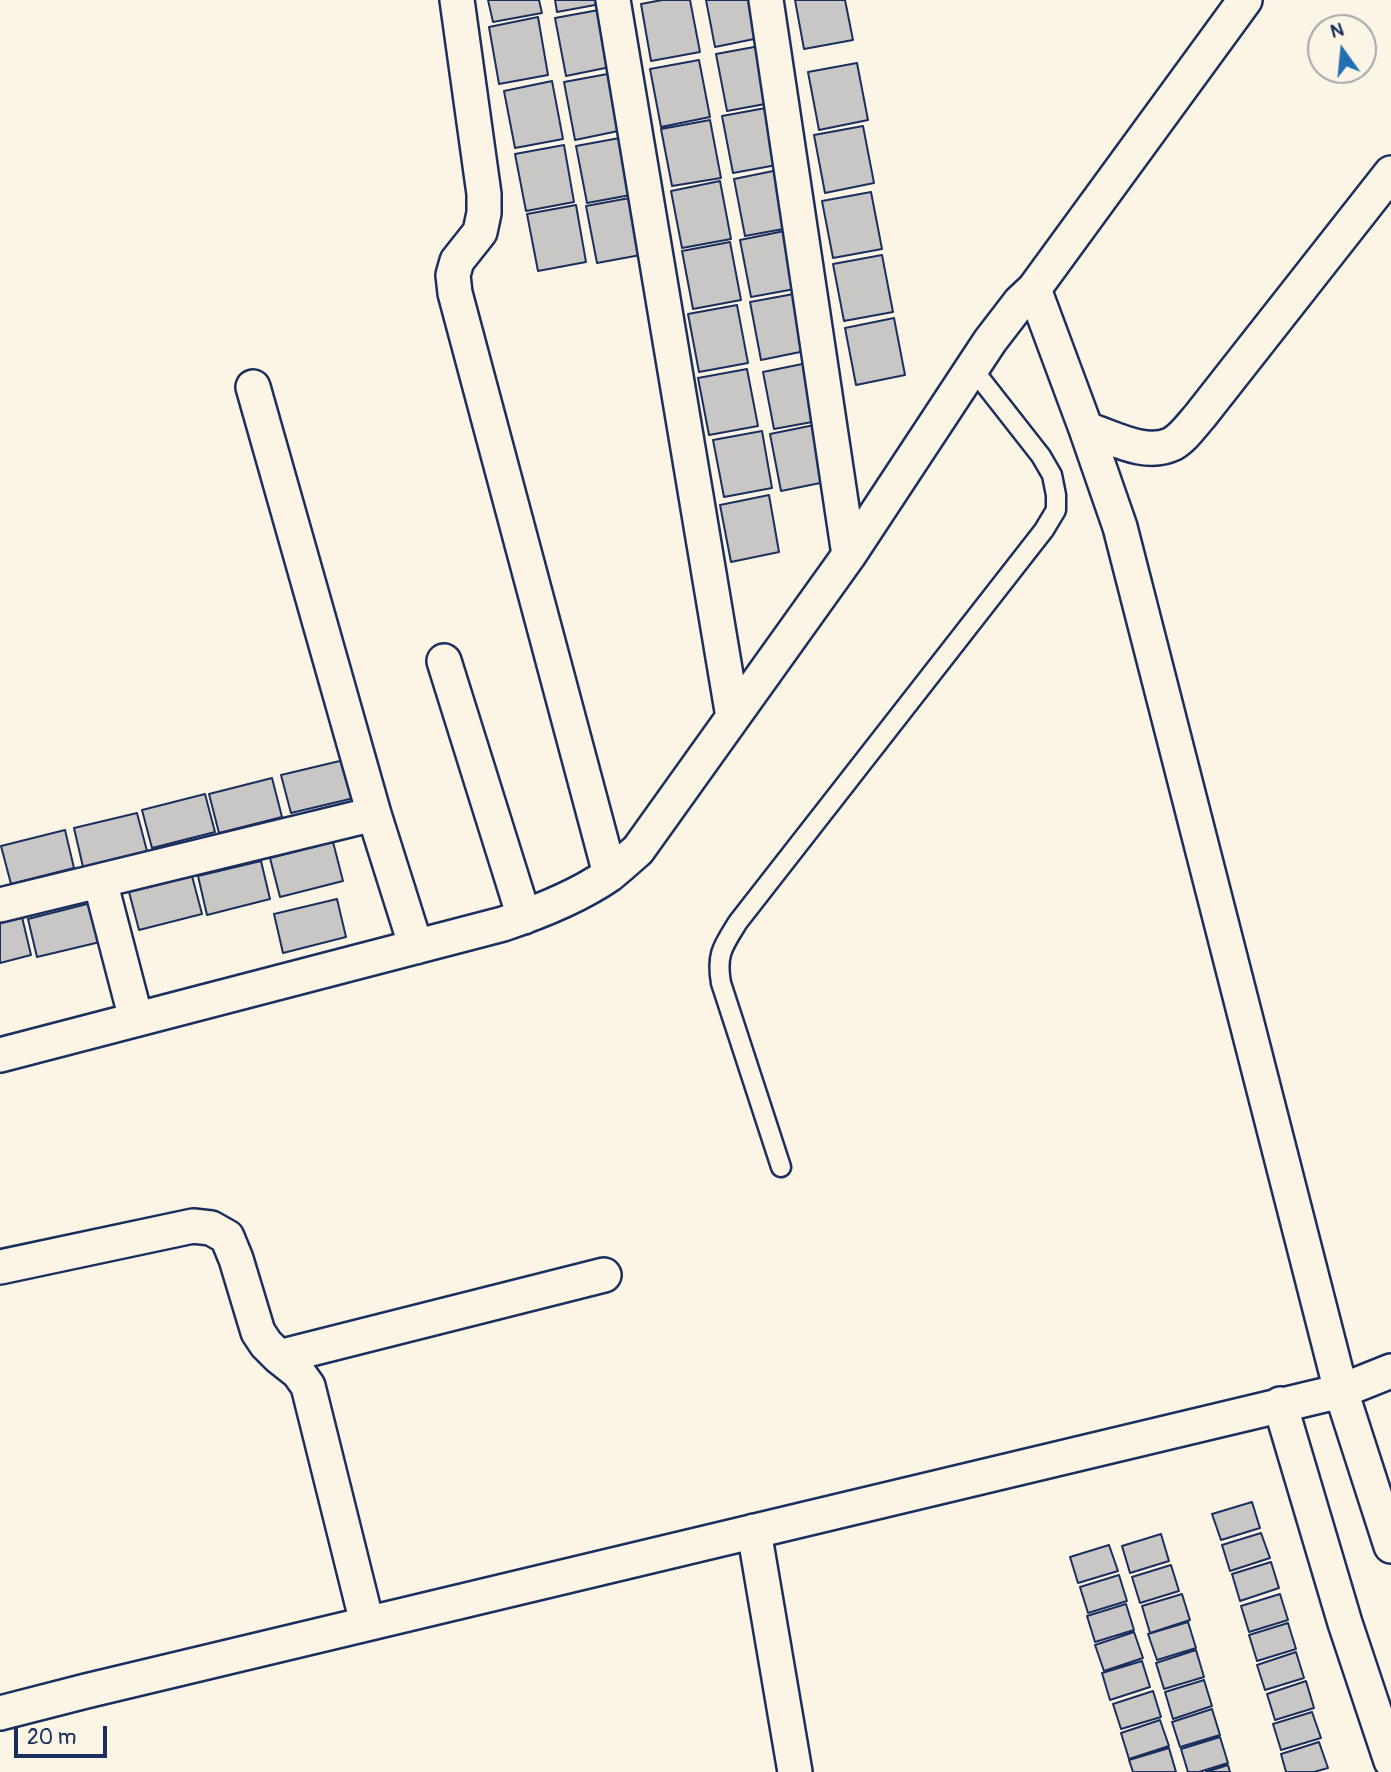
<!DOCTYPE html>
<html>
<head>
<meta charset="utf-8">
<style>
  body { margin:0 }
  #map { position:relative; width:1391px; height:1772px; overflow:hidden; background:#fcf5e5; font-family:Pangolin,sans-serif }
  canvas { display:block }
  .north { position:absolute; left:1307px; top:14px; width:70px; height:70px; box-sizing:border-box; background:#fcf5e5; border:2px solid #a2a6af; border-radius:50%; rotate:345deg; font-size:19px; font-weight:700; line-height:28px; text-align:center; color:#1b2f5e }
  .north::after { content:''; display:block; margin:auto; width:24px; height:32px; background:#1f6fb2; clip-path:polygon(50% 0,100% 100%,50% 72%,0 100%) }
  .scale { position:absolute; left:14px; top:1726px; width:93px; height:32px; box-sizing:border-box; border:4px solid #1b2f5e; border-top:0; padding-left:9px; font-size:21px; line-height:24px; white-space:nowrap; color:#1b2f5e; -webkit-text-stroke:5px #fcf5e5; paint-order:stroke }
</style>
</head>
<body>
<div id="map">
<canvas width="1391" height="1772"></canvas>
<div class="north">N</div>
<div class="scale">20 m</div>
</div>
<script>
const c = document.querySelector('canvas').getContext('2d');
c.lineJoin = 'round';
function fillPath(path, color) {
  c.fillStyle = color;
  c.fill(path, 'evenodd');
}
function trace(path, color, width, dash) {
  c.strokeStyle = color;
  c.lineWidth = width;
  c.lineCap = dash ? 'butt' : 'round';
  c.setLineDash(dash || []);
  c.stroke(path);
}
const building = new Path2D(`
  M488 0H539L542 13 493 22Z
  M555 0H605L606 3 557 12Z
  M662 0H690L700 52 651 61 641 4Z
  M706 0H756L764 37 715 47Z
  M795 0H845L853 40 804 49Z
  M604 9 615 66 566 76 555 18Z
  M538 17 548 75 499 84 489 27Z
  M765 45 776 102 727 111 716 54Z
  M699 60 710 117 661 127 650 69Z
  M857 63 868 120 819 130 808 72Z
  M613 73 623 130 575 140 564 82Z
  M552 81 563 139 515 148 504 91Z
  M771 107 782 164 733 173 722 116Z
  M710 120 721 178 672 186 661 129Z
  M863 126 874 183 825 193 814 135Z
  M625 137 636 194 587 203 576 146Z
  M564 145 574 202 526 211 515 154Z
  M783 169 794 227 745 236 734 179Z
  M720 181 731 239 682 248 671 191Z
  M871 192 882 249 833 258 822 201Z
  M635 197 646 254 597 263 586 206Z
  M576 205 586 262 538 271 527 214Z
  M789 230 800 288 751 297 740 240Z
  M730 242 741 300 693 309 682 251Z
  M882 255 893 312 844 321 833 264Z
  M799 293 810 350 761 360 750 302Z
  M737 305 748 363 699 372 688 314Z
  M894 318 905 375 856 385 845 328Z
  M812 362 823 420 774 429 763 372Z
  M747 369 758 426 709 435 698 378Z
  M819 424 830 481 781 491 770 434Z
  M762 431 772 488 724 497 713 440Z
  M769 495 779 552 731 562 720 505Z
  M344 760 354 798 291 813 281 775Z
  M272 778 282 817 219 833 209 794Z
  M205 794 215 832 152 848 142 810Z
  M137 813 147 851 83 867 74 828Z
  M65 830 74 868 11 884 1 846Z
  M333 842 343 881 280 897 270 858Z
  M261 861 270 899 207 915 198 876Z
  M192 876 202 914 139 930 129 892Z
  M337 899 346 937 283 953 274 914Z
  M91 903 100 942 37 957 28 919Z
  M22 917 31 955 0 963V922Z
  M1252 1502 1260 1528 1221 1540 1212 1514Z
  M1261 1533 1270 1558 1230 1571 1222 1545Z
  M1161 1534 1169 1561 1130 1573 1122 1546Z
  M1109 1545 1118 1571 1078 1583 1070 1557Z
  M1271 1562 1279 1588 1240 1601 1232 1574Z
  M1171 1565 1179 1591 1140 1603 1132 1577Z
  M1119 1575 1127 1601 1088 1613 1080 1587Z
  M1182 1594 1190 1620 1150 1633 1142 1606Z
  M1280 1594 1288 1620 1249 1632 1241 1606Z
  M1126 1604 1134 1630 1095 1642 1087 1616Z
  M1188 1622 1196 1648 1157 1660 1148 1634Z
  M1288 1623 1296 1649 1257 1661 1249 1635Z
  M1134 1632 1143 1658 1104 1671 1095 1645Z
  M1196 1650 1204 1677 1164 1689 1156 1663Z
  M1296 1652 1304 1678 1265 1690 1257 1665Z
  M1142 1661 1150 1687 1110 1700 1102 1673Z
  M1204 1680 1212 1706 1173 1719 1165 1692Z
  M1306 1681 1314 1708 1275 1720 1267 1694Z
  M1153 1691 1161 1717 1121 1729 1113 1704Z
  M1212 1709 1220 1735 1180 1747 1172 1722Z
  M1312 1712 1321 1738 1281 1750 1273 1724Z
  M1160 1720 1169 1746 1129 1759 1121 1733Z
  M1220 1737 1228 1763 1199 1772H1188L1181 1749Z
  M1319 1742 1328 1768 1314 1772H1286L1281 1754Z
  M1169 1748 1176 1772H1133L1129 1760Z
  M1228 1765 1230 1772H1206Z`);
fillPath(building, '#c8c7c6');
trace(building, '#1b2f5e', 2);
const service = new Path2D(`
  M781 1167 721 983C716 954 723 946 738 922L1044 530 1056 510V495L1052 475 1041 456 972 368`);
const minor = new Path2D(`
  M457 0 484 194V213L480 232 457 261 453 275 455 293 610 874
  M613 0 733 717
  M766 0 849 555
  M1034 289 1086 429 1120 527 1341 1391 1391 1546
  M253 387 374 814 416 947
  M1086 429C1112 437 1145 457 1172 444 1183 438 1192 425 1200 416L1391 173
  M444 661 524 917
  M100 881 136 1019
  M0 905 374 814
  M0 1055 503 924C539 912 577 897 609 875 619 867 629 858 638 850L849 555 990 341 1020 302 1034 289 1245 0
  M0 1267 193 1226 211 1228 227 1237 236 1259 258 1332 266 1344 279 1357
  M1280 1404 1345 1623 1391 1761
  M754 1531 795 1772
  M367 1623 308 1386 298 1372 279 1357 604 1275
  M0 1713 86 1691 1341 1391 1391 1371`);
trace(service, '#1b2f5e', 23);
trace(minor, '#1b2f5e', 38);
trace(service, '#fcf5e5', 18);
trace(minor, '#fcf5e5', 33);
</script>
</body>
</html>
